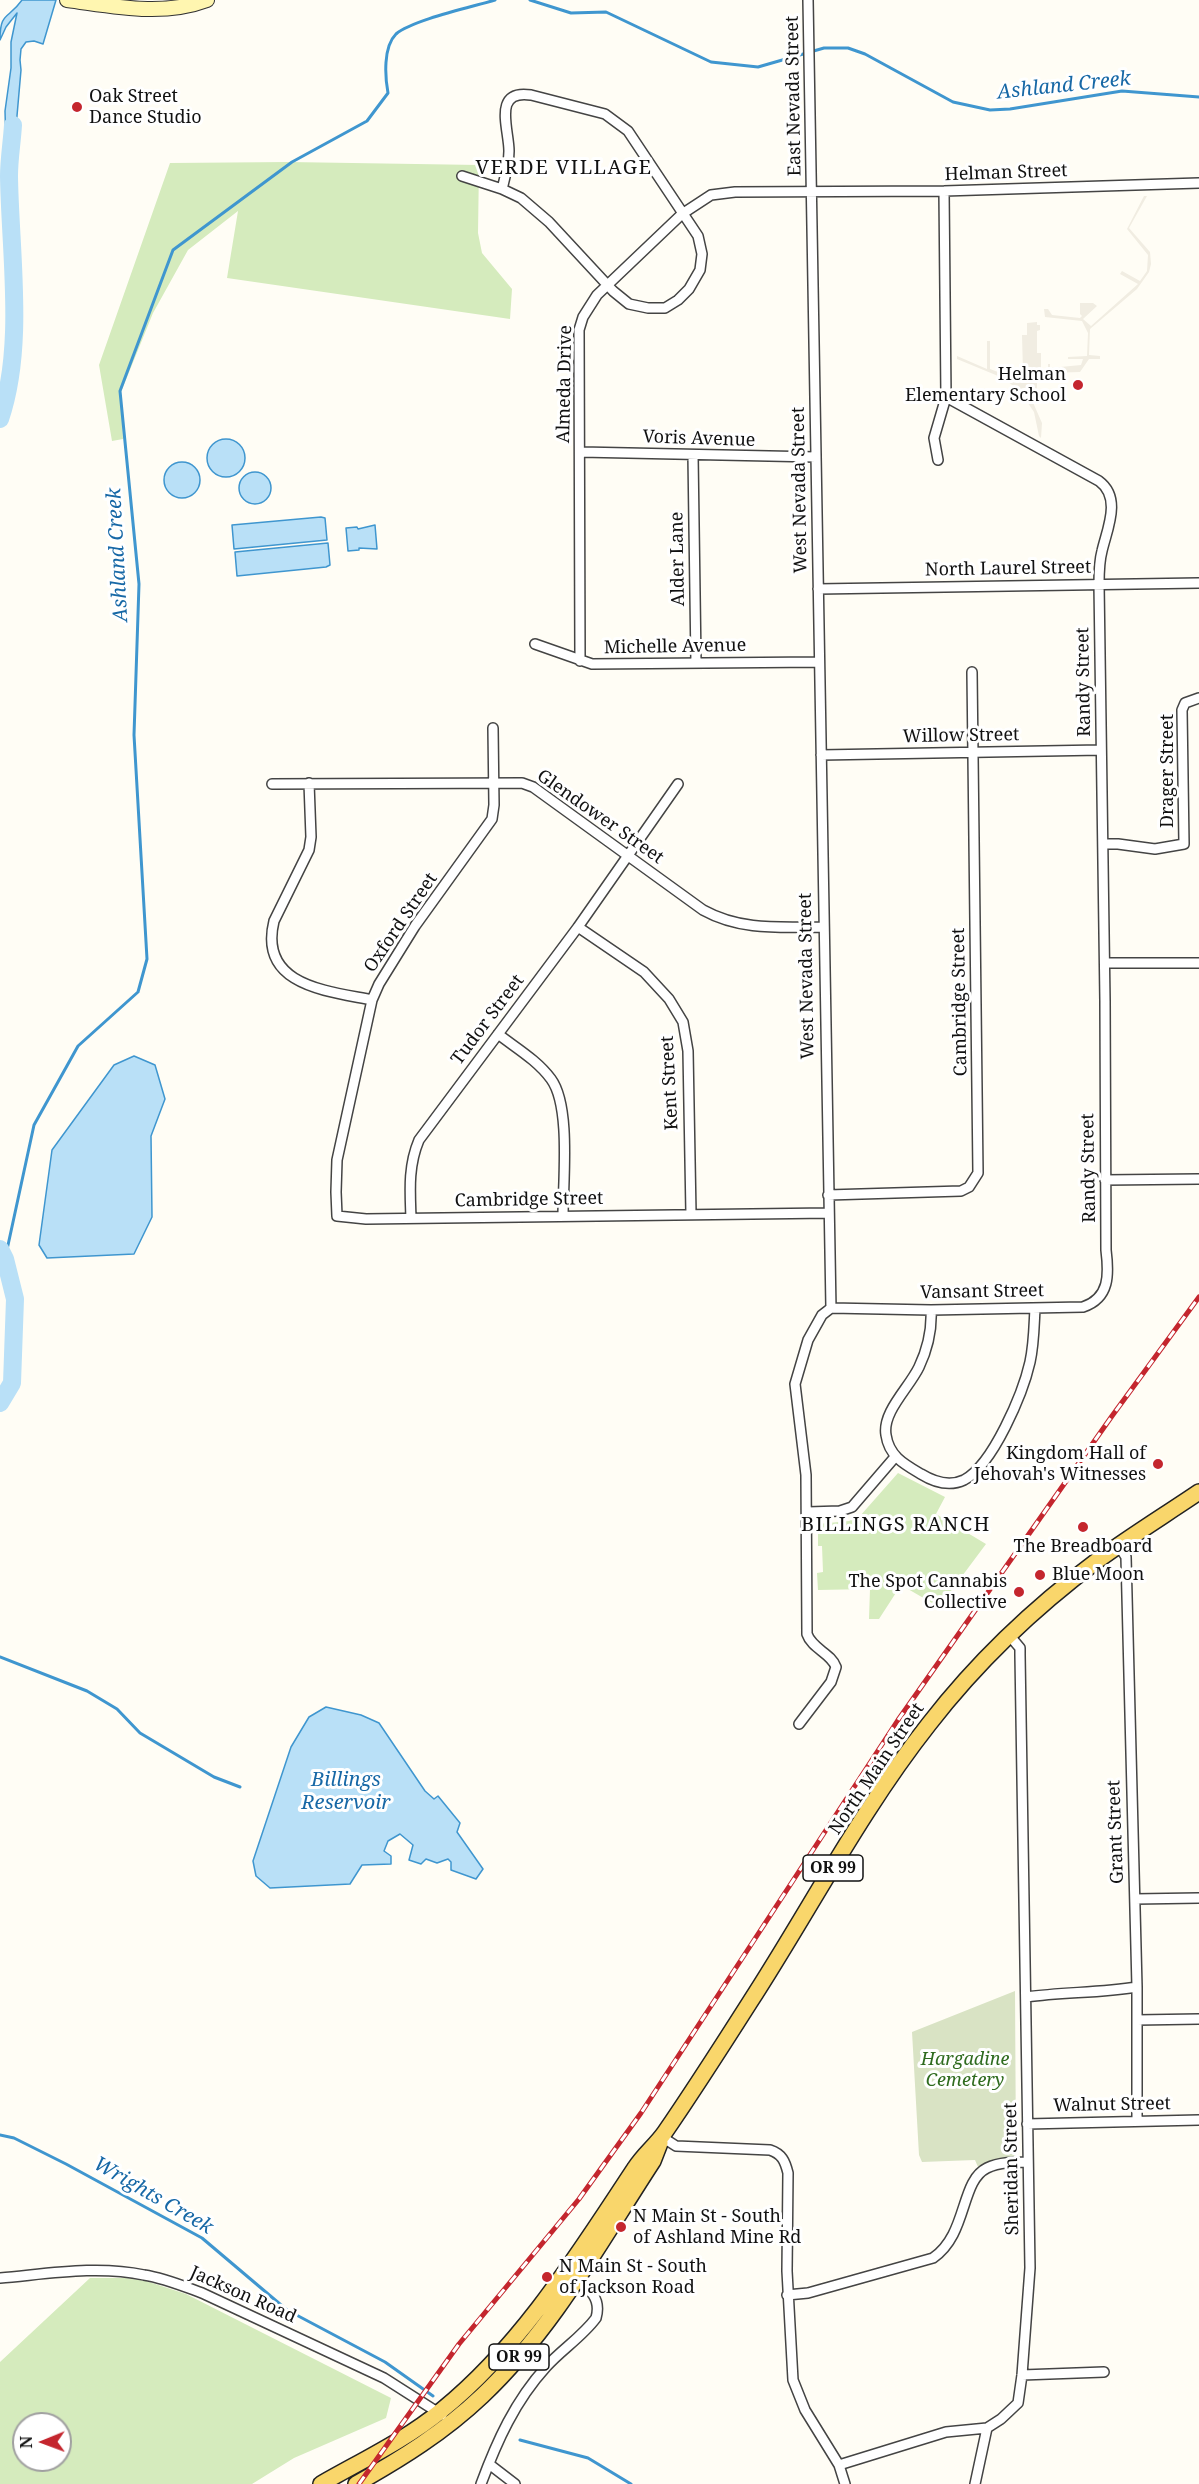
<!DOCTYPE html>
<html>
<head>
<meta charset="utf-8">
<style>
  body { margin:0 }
  #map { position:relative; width:1199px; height:2484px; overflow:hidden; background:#fffdf5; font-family:"Noto Serif",serif }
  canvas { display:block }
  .north { position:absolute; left:12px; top:2412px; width:60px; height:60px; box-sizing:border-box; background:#fff; border:2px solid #a0a0a0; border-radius:50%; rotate:269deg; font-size:16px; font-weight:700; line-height:24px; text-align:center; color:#111 }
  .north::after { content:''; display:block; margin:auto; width:21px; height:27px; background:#c4262e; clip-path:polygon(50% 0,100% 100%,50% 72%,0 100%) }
</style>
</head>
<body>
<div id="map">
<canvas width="1199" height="2484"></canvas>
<div class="north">N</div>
</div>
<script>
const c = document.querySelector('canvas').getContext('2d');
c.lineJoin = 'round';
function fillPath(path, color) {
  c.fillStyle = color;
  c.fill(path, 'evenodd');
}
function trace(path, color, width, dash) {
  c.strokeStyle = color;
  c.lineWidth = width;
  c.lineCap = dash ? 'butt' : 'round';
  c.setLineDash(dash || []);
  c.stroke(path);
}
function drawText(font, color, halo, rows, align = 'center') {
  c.font = font + ' "Noto Serif",serif';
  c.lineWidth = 6;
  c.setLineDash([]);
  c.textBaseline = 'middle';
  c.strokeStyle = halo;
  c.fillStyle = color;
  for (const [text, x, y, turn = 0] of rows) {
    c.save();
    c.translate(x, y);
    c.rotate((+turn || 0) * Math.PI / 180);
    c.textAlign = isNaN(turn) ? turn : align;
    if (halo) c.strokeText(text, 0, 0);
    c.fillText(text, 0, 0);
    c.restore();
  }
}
fillPath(new Path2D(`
  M289 162 479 165 478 233 482 253 512 289 510 319 227 278 238 211 188 250 153 313 121 392 123 439 112 441 99 365 170 163Z
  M898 1473 945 1497 936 1514 986 1544 939 1607 901 1585 879 1619H869L870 1589 818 1590 817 1573 823 1572 822 1546H818V1524L849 1521 860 1516Z
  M90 2278H125L146 2281 186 2294 391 2398 386 2418 294 2458 252 2484H0V2362ZM24 2424H60V2460H24Z`), '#d5ebbd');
fillPath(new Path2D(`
  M1015 1991 1016 2158 978 2167 975 2160 922 2162 919 2155 912 2032Z`), '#d9e3c4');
fillPath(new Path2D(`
  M1144 196H1147L1129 228 1150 252 1151 264 1149 272 1137 289 1090 329 1089 355 1100 356V359H1089L1080 372 1048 373V364H1050V368L1081 365 1083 359H1068V357L1087 356 1088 333 1082 321 1045 317 1044 309H1048L1052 315 1080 318 1082 316 1080 314V303H1093L1097 306 1083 319 1091 326 1138 284 1120 274 1122 271 1140 281 1147 271 1148 255 1127 229Z
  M1037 322V325H1040V330L1037 331V353H1041V379H1037V390L1031 398 1042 423 1041 438 1039 436 1034 412 1020 391 1003 378 957 359V356L987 369V341H990V369L998 372H1023L1022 335H1027V323Z`), '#f1ede2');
const water = new Path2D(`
  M22 0H56L43 44 34 41 26 42 21 49 20 60 21 70 14 150 6 146 5 111 11 68V42L17 13 6 27 0 40C0 11 8 20 22 0Z
  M207 458a19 19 0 1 1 38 0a19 19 0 1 1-38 0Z
  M164 480a18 18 0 1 1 36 0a18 18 0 1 1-36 0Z
  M239 488a16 16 0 1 1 32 0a16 16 0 1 1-32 0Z
  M321 517 325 518 327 540 234 549 232 525Z
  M375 525 377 549 359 548V550L348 551 346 528 357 527 358 529Z
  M328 543 330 565 326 567 237 576 235 552Z
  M134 1056 155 1065 165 1099 151 1136 152 1217 134 1254 47 1258 39 1245 52 1150 114 1065Z
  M326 1707 361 1715 379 1723 425 1791 434 1799 438 1796 460 1823 457 1832 483 1869 476 1879 451 1870V1862L448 1859 437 1863 426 1859 421 1864 409 1860 413 1845 400 1834 388 1841 384 1851 391 1856V1864L362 1865 350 1884 270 1888 256 1876 253 1861 291 1747 309 1717Z`);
fillPath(water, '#b9e0f7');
trace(water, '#3f96cf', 1.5);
trace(new Path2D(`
  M530 0 571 13 606 12 711 62 758 67 824 48H848L865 54 953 102 990 110 1010 109 1122 91 1199 97
  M5 1259 34 1125 78 1046 138 992 147 959 134 735 139 584 120 391 173 250 292 162 367 121 388 93C385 77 383 47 396 34 412 20 472 7 495 0
  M0 1657 87 1691 117 1709 140 1733 214 1777 240 1787
  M0 2135 14 2138 66 2164 202 2238 287 2310 385 2362 433 2396
  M520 2440 588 2458 631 2484`), '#3f96cf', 3);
trace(new Path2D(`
  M0 419C25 346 10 252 9 176 9 159 12 142 13 125
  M0 1249 5 1259 15 1299 12 1383 0 1403`), '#b9e0f7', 18);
const street = new Path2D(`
  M462 176 502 189 521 198 549 222 613 291 629 304 648 308H665L678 300 689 289 700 270 702 254 698 236 628 131 605 114 531 95C492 89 509 129 509 151 509 164 505 177 502 189
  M581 452 816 457
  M693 455 696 663
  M938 460 934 438 946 397
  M818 589 1199 583
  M535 644 592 664 819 662
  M580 661 579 330 583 317 597 295 682 214 711 195 735 192 944 191 1199 183
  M493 728 494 805 492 819 415 926 379 984 372 1000 337 1160 336 1192 337 1216 366 1219 829 1213
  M821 755 1101 750
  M309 783 311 837 309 850 274 921C258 986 328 991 372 1000
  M272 784 522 783 533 787 703 910C741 931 780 927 823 927
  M1103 844H1118L1155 849 1184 844 1182 710 1185 703 1199 698
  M578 927 644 972 669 999 683 1022 688 1051 691 1214
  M1105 963H1199
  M498 1034C516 1048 537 1060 551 1079 571 1106 563 1181 563 1216
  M1105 1180 1199 1179
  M828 1195 961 1191 969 1187 978 1173 972 672
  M411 1218C410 1191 408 1166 419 1140L578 927 678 784
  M831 1308 931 1310 1083 1307C1110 1298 1109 1274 1106 1250L1105 1001 1099 584C1099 573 1099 562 1102 551 1107 529 1122 498 1099 481L946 397 944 191
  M931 1310C932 1329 927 1350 919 1367 909 1388 882 1412 886 1435 889 1456 904 1464 921 1474 934 1482 949 1487 964 1480 993 1465 1023 1393 1030 1362 1034 1344 1034 1326 1035 1308
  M808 1512 840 1511 852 1507 895 1457
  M1119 1546 1126 1557 1137 1987V2120
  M799 1724 831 1682 836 1667C831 1653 812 1649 807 1634L806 1475 795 1384 808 1340 822 1315 831 1308 808 0
  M1135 1899 1199 1898
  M1027 1997C1063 1992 1100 1993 1137 1987
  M1137 2020 1199 2019
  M1027 2124 1199 2120
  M662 2137 676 2146 770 2150C782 2154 785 2161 788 2173L787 2271 793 2380 805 2410 839 2465 845 2484
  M0 2278C47 2274 97 2265 144 2275 164 2278 183 2286 202 2293L384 2378 442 2415
  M787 2295 808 2293 933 2258C968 2234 960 2181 987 2168 999 2162 1015 2162 1028 2162
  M1022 2375 1104 2372
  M489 2464 515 2484
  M839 2465 946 2432 987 2428 1001 2419 1018 2403 1022 2375 1030 2268 1020 1655V1648L1009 1635
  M481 2484C497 2441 515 2401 546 2367 561 2350 582 2337 596 2318 602 2297 588 2288 573 2277
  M975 2484 987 2428`);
const secondary = new Path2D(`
  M67 0C113 6 162 17 207 0`);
const primary = new Path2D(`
  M321 2484C361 2461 406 2440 442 2410 522 2345 578 2254 635 2168 643 2155 656 2145 665 2132 694 2090 722 2046 750 2002 809 1911 861 1810 929 1724 977 1662 1035 1607 1098 1560 1131 1536 1165 1515 1199 1492
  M356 2484C401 2459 444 2432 482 2396 553 2329 600 2242 653 2161L660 2143`);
trace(street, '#444', 12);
trace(secondary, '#333', 16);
trace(primary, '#222', 18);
trace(street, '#fff', 9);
trace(secondary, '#fff6b0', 14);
trace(primary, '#f9d66b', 15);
const rail = new Path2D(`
  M359 2484 459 2344 579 2199 641 2113 898 1720 1112 1416 1199 1297`);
trace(rail, '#c4262e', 5);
trace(rail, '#fff', 3, [9]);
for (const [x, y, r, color] of [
  [77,107,6,"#c4262e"],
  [1078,385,6,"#c4262e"],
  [1158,1464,6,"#c4262e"],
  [1083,1527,6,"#c4262e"],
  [1040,1575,6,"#c4262e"],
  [1019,1592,6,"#c4262e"],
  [621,2227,6,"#c4262e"],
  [547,2277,6,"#c4262e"]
]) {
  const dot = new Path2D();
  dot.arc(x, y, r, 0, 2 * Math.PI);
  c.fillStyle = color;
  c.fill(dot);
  trace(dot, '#fff', 2);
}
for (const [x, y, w] of [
  [833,1868,60],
  [519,2357,60]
]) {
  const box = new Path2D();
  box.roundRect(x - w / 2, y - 13, w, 26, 4.5);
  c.fillStyle = '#fff';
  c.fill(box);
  trace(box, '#111', 1.5);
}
drawText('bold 16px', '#111', null, [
  ["OR 99",833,1868],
  ["OR 99",519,2357]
]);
drawText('18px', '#111', '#fff', [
  ["East Nevada Street",794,96,-91],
  ["Helman Street",1006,173,-2],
  ["Almeda Drive",565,384,-89],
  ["Voris Avenue",699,439,2],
  ["West Nevada Street",800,490,-91],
  ["Alder Lane",678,559,-91],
  ["North Laurel Street",1008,569,-1],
  ["Michelle Avenue",675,647,-1],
  ["Randy Street",1084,682,-91],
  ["Willow Street",961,736,-1],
  ["Drager Street",1168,771,-90],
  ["Glendower Street",600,817,35],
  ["Oxford Street",401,923,-56],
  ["West Nevada Street",807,976,-91],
  ["Cambridge Street",960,1002,-91],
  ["Tudor Street",488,1020,-53],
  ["Kent Street",670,1083,-93],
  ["Randy Street",1089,1168,-91],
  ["Cambridge Street",529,1200,-1],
  ["Vansant Street",982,1292,-1],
  ["North Main Street",877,1769,-56],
  ["Grant Street",1116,1832,-92],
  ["Walnut Street",1112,2105,-1],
  ["Sheridan Street",1012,2169,-91],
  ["Jackson Road",243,2295,24]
]);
drawText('18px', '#111', '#fff', [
  ["Oak Street",89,97],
  ["Dance Studio",89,118],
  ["Helman",1066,375,"right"],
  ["Elementary School",1066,396,"right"],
  ["Kingdom Hall of",1146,1454,"right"],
  ["Jehovah's Witnesses",1146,1475,"right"],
  ["The Breadboard",1083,1547,"center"],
  ["Blue Moon",1052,1575],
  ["The Spot Cannabis",1007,1582,"right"],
  ["Collective",1007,1603,"right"],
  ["N Main St - South",633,2217],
  ["of Ashland Mine Rd",633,2238],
  ["N Main St - South",559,2267],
  ["of Jackson Road",559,2288]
], 'left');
drawText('italic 18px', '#2f6b1f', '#fff', [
  ["Hargadine",965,2060],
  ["Cemetery",965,2081]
]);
drawText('italic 20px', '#1768a6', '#fff', [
  ["Ashland Creek",1064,86,-6],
  ["Ashland Creek",118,555,-93],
  ["Billings",346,1780],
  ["Reservoir",346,1803],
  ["Wrights Creek",153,2196,30]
]);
c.letterSpacing = '1.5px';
drawText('20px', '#111', '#fff', [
  ["VERDE VILLAGE",564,168],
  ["BILLINGS RANCH",896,1525]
]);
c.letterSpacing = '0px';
</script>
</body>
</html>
